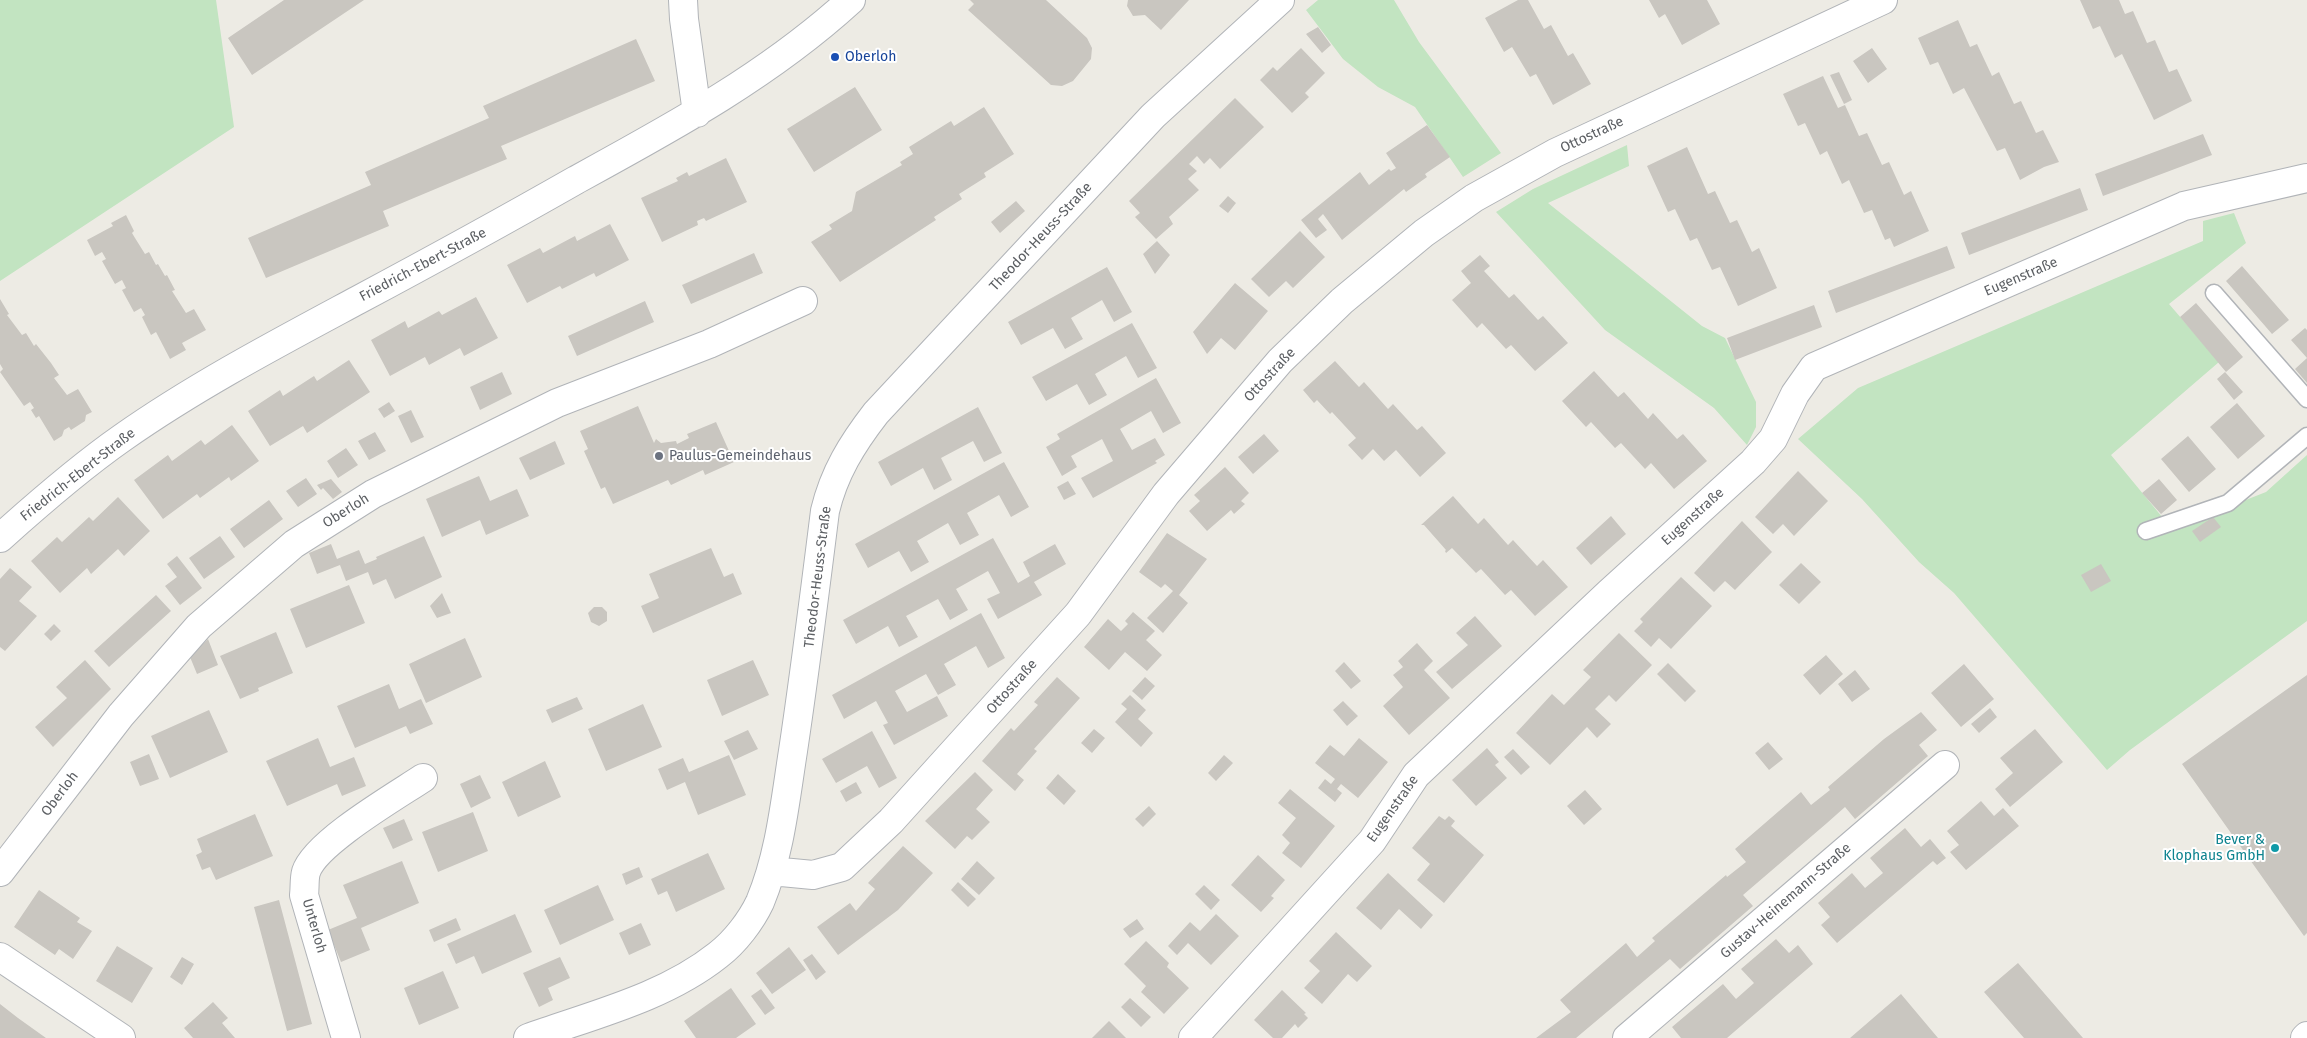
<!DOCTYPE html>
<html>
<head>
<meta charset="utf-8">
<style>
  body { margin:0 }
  canvas { display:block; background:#edebe4 }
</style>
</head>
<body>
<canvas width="2307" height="1038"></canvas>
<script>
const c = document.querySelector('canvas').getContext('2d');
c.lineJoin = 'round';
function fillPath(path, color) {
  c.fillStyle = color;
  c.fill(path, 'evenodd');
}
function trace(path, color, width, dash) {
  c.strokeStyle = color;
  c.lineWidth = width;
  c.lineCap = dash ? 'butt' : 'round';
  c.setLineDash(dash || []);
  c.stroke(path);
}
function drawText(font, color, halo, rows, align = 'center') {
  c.font = font + ' "Fira Sans",sans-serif';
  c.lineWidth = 4;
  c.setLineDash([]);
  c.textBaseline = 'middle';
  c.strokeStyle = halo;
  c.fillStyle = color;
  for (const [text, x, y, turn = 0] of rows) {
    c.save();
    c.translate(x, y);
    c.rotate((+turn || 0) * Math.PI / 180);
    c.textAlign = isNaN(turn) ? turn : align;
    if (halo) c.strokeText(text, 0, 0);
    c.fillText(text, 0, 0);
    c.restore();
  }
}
fillPath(new Path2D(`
  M0 0H216L234 127 0 281Z
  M1318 0H1394L1419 42 1501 153 1463 177 1415 107 1378 87 1343 59 1306 10Z
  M1627 145 1629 166 1548 203 1702 326 1725 338 1756 402V427L1747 445 1714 408 1605 330 1496 212 1533 189Z
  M2234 213 2246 243 2169 304 2219 362 2111 455 2172 529 2266 492 2307 455V621L2130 750 2107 770 1954 593 1919 562 1862 499 1798 439 1858 388 2203 241V221Z`), '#c2e4c1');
fillPath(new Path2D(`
  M284 0H364L252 75 228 38Z
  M970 0H1046L1087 38 1092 48 1091 59 1073 81 1062 86 1051 85 968 10 974 4Z
  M1128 0H1189L1161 30 1145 15 1133 16 1127 6Z
  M1518 0H1528L1544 29 1551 25 1568 56 1573 53 1591 84 1553 105 1536 74 1530 77 1512 47 1504 52 1485 18Z
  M1649 0H1707L1720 24 1682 45 1665 14 1659 18Z
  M2080 0H2119L2125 14 2133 11 2147 43 2155 40 2169 72 2177 69 2192 101 2154 120 2122 54 2115 58 2100 26 2093 29Z
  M1958 20 1970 47 1977 44 1992 76 1999 72 2014 104 2021 101 2036 133 2043 130 2059 162 2044 167 2020 180 2005 148 1997 151 1964 88 1953 94 1938 62 1930 65 1918 38Z
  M1318 27 1331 45 1322 53 1306 34Z
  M636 39 655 81 501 146 507 159 383 211 389 226 266 278 248 238 371 185 365 172 489 118 483 106Z
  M1301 48 1325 73 1305 93 1309 97 1292 113 1260 80 1273 67 1277 71Z
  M1872 48 1887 69 1868 83 1853 61Z
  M1839 72 1852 100 1844 104 1830 75Z
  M1823 76 1838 108 1845 105 1859 136 1867 133 1882 165 1889 162 1904 195 1911 191 1929 231 1894 247 1890 238 1885 240 1872 210 1864 213 1849 180 1842 184 1827 151 1820 155 1805 123 1798 126 1783 94Z
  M855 87 882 130 814 172 787 129Z
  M1235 98 1264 127 1220 169 1210 158 1204 164 1197 156 1189 164 1197 171 1188 179 1199 190 1169 217 1173 224 1156 239 1135 217 1140 213 1129 201Z
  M984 107 1014 154 984 173 986 177 959 194 962 199 934 217 936 220 840 282 811 242 832 229 829 225 852 211 856 192 902 165 900 162 913 154 909 147 951 121 954 126Z
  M1427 125 1450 157 1425 174 1427 177 1406 192 1404 189 1342 240 1323 214 1318 219 1327 230 1316 238 1301 220 1360 172 1369 185 1389 169 1391 171 1396 168 1386 153Z
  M2203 134 2212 155 2103 196 2095 174Z
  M1687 147 1708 194 1715 191 1730 223 1737 220 1752 252 1759 248 1777 288 1738 306 1720 267 1712 270 1697 238 1690 241 1675 209 1668 212 1647 166Z
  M726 158 747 202 706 221 704 218 697 221 698 225 662 242 641 198 678 181 676 178 687 172 689 176Z
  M2080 188 2088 210 1969 255 1961 233Z
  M1228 196 1236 203 1228 213 1219 206Z
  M1016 201 1025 211 1000 233 991 222Z
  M126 215 134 231 132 233 135 238 145 254 149 252 156 265 158 264 165 276 167 275 175 290 172 291 186 313 194 309 206 330 182 343 186 350 170 359 156 332 151 335 142 317 145 315 141 308 134 312 122 290 126 288 122 280 115 284 102 261 106 259 102 252 95 256 87 240 113 226 111 223Z
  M610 224 629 260 596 277 594 273 562 289 560 286 527 303 507 265 540 248 543 253 575 236 577 241Z
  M1300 231 1325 257 1293 288 1286 281 1269 297 1251 279Z
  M1157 241 1170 255 1155 274 1143 254Z
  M1947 246 1955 268 1836 313 1828 291Z
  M754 253 763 273 691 304 682 285Z
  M1480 255 1490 266 1484 271 1509 298 1514 294 1538 320 1543 316 1568 343 1535 371 1511 345 1506 349 1482 323 1477 328 1452 300 1471 283 1461 271Z
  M2242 266 2289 320 2272 334 2226 281Z
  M1107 267 1132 312 1114 322 1102 300 1071 318 1083 339 1065 349 1053 328 1021 345 1008 322Z
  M1235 283 1268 311 1235 350 1221 338 1207 354 1193 332Z
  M476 297 498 338 464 356 460 348 429 365 425 357 390 376 371 340 405 321 408 328 439 311 442 315Z
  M0 299 9 314 7 315 22 335 26 333 34 346 36 344 51 363 59 375 54 378 67 395 78 389 92 412 86 415 85 421 71 430 69 427 64 430 62 436 54 441 39 416 36 418 31 410 34 408 30 402 24 406 0 372 3 369 0 364Z
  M645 301 654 322 577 356 568 336Z
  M2196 303 2243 357 2226 372 2180 317Z
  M1814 305 1822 327 1735 360 1727 338Z
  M1132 323 1157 368 1138 378 1126 356 1095 374 1107 395 1089 405 1077 384 1046 401 1032 377Z
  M2305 328 2307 330V383L2295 369 2307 358 2291 340Z
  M349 360 370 392 307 433 303 426 270 446 248 411 280 390 283 396 314 376 317 381Z
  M1335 361 1359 387 1364 382 1388 409 1393 404 1417 430 1422 426 1446 453 1420 477 1396 450 1384 461 1373 449 1362 460 1348 445 1356 438 1332 412 1330 414 1317 400 1314 403 1303 390Z
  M1594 371 1618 397 1624 392 1648 419 1653 413 1677 439 1683 434 1707 461 1674 489 1651 463 1645 469 1621 443 1615 448 1591 422 1586 427 1562 401Z
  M502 372 512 394 480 410 470 387Z
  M2225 372 2243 392 2234 400 2217 379Z
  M1156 378 1181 423 1163 433 1151 411 1120 429 1132 450 1155 438 1165 455 1155 461 1157 463 1093 498 1081 478 1113 461 1102 439 1071 456 1077 467 1062 476 1046 447 1060 439 1057 434Z
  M389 402 395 411 384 418 378 409Z
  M2237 403 2265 436 2238 459 2210 427Z
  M638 406 654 443 656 439 661 443 676 441 677 444 689 438 687 434 716 422 734 462 705 475 703 470 671 485 668 480 613 504 605 487 601 489 584 451 588 449 580 431Z
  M978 407 1002 453 984 462 973 441 941 458 952 480 934 490 923 468 891 486 878 462Z
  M411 410 424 437 411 443 398 416Z
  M232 425 259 461 231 481 229 477 200 498 197 494 163 519 134 480 168 455 172 461 201 440 205 445Z
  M375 432 386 451 369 460 358 441Z
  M1264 434 1279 451 1253 474 1238 457Z
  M2188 436 2216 469 2189 492 2161 459Z
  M555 441 565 464 530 480 519 458Z
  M346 448 358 465 338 478 327 461Z
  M1004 462 1029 507 1011 517 999 495 967 513 979 535 960 545 948 523 917 541 929 562 911 572 899 551 868 568 855 544Z
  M1225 467 1249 493 1241 501 1245 504 1234 514 1231 510 1207 531 1189 511 1200 501 1194 495Z
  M1798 471 1828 501 1794 536 1783 524 1773 534 1755 517Z
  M479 476 490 501 517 489 529 516 486 535 480 520 442 537 426 499Z
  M306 478 317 494 298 507 286 491Z
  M331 479 342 492 333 499 323 488 321 490 317 485Z
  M2159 479 2177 500 2161 514 2142 493Z
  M1068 481 1076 494 1064 500 1057 487Z
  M1453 496 1478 524 1484 518 1508 545 1513 540 1537 566 1543 560 1568 587 1535 616 1511 590 1505 595 1481 569 1476 573 1452 548 1446 553 1445 551 1446 550 1424 525H1421Z
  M118 497 150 531 124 556 118 549 91 574 87 568 60 593 31 561 57 537 62 542 89 517 93 521Z
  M269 500 283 519 244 548 230 529Z
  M1611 516 1626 534 1591 565 1576 548Z
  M2213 517 2221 527 2200 542 2192 531Z
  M1742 521 1772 552 1735 590 1725 581 1714 592 1694 573Z
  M1167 533 1207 559 1179 595 1188 603 1163 633 1147 618 1173 591 1165 584 1161 588 1139 572Z
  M220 536 235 557 204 579 189 558Z
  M424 536 442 577 395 599 386 579 373 585 368 572 346 581 340 565 317 574 309 553 331 544 337 559 359 550 365 564 377 559 376 557Z
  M993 538 1018 583 1030 576 1023 562 1055 544 1066 564 1034 582 1042 595 998 619 987 599 1000 593 988 571 956 589 968 610 950 620 938 599 906 616 918 637 899 647 888 626 856 644 843 620Z
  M711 548 724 577 733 573 742 594 653 633 641 606 659 598 649 574Z
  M177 556 202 588 180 605 165 586 177 577 167 564Z
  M1801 563 1821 582 1799 604 1779 585Z
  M2101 564 2111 581 2091 592 2081 575Z
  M10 568 32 587 19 601 37 616 5 651 0 647V579Z
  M1681 577 1712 606 1671 649 1659 638 1651 647 1634 631 1643 622 1640 619Z
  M349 585 365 623 306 648 290 609Z
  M442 593 451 613 437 618 430 606Z
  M156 595 171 611 109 667 94 651Z
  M594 607H602L607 612V621L599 626 591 622 588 613Z
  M1133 612 1155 631 1146 640 1162 655 1147 671 1125 652 1109 670 1084 647 1108 619 1121 631 1128 624 1125 621Z
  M981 613 1005 658 988 668 976 646 944 664 956 685 938 695 926 674 895 691 907 712 937 696 948 716 894 745 883 725 888 723 876 701 844 719 832 695Z
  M1475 616 1502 646 1452 689 1436 672 1468 645 1456 633Z
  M54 624 61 631 51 641 44 634Z
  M276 632 293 673 258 688 259 691 240 699 220 656Z
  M1619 633 1652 665 1616 702 1609 695 1595 709 1611 724 1597 738 1587 727 1550 765 1516 733 1552 694 1564 705 1591 677 1583 670Z
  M465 638 482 677 426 703 409 664Z
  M208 639 218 665 197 674 190 657Z
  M1417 643 1433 661 1424 670 1450 698 1409 735 1383 706 1403 687 1393 675 1403 667 1398 661Z
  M1826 655 1843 674 1820 695 1803 675Z
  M85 660 111 689 53 747 35 727 67 698 56 687Z
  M753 660 769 695 722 716 707 680Z
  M1344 662 1361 681 1351 689 1335 671Z
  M1668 663 1696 691 1685 702 1657 674Z
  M1964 664 1994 699 1961 727 1931 693Z
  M1855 670 1870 689 1852 702 1838 684Z
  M2307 675V933L2304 936 2182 764Z
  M1057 677 1080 698 1034 749 1037 751 1017 774 1024 780 1015 791 982 761 1011 728 1014 731 1038 705 1034 702Z
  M1145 677 1155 686 1142 700 1132 691Z
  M389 684 399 709 421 699 433 724 410 734 406 726 355 748 337 706Z
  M1130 695 1146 710 1138 719 1153 733 1141 747 1115 722 1127 709 1121 704Z
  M577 697 583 709 552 723 546 710Z
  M1343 701 1358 716 1347 726 1333 710Z
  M643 704 662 747 606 771 588 729Z
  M1990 708 1997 717 1979 733 1971 724Z
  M209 710 228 752 170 778 151 736Z
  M1921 712 1937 730 1919 745 1928 756 1855 819 1845 807 1827 823 1743 895 1753 906 1680 969 1670 959 1576 1038H1536L1571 1012 1560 1000 1626 943 1637 957 1655 941 1652 938 1726 875 1727 877 1746 862 1735 849 1801 792 1811 805 1830 790 1828 787 1884 739Z
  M1094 729 1105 738 1092 753 1081 743Z
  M2035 729 2063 762 2010 807 1995 789 2013 773 2000 758Z
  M748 730 758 749 734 760 724 741Z
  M872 731 897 778 879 788 867 766 836 783 822 759Z
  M318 738 330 767 354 757 366 786 342 796 337 784 287 806 266 761Z
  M1359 738 1388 762 1358 798 1341 784 1337 789 1342 793 1335 802 1318 788 1325 779 1331 784 1335 779 1315 763 1330 745 1344 756Z
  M1768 742 1783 759 1769 770 1755 753Z
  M1487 748 1499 762 1495 765 1507 778 1476 806 1452 780Z
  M1513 749 1530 767 1521 775 1504 757Z
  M149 754 159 779 140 786 130 762Z
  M729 755 746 795 698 815 685 782 667 790 658 769 683 758 689 772Z
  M1224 755 1233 763 1216 781 1208 773Z
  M545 761 561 797 518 817 502 782Z
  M975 772 993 790 976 809 990 822 972 840 967 836 955 849 925 821Z
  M1058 774 1076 791 1064 805 1046 788Z
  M480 775 491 798 471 808 460 784Z
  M856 782 862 793 846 802 840 791Z
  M1290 789 1335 826 1301 868 1282 853 1290 843 1282 835 1296 818 1278 803Z
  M1585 790 1602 809 1584 825 1567 806Z
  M1981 801 1994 816 2003 808 2019 826 1966 870 1950 852 1959 845 1947 831Z
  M1149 806 1156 814 1143 827 1135 819Z
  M473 812 488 851 438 872 422 832Z
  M255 814 273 856 216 880 210 867 202 870 196 855 202 852 197 839Z
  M1439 816 1445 820 1449 816 1455 821 1451 826 1484 855 1444 903 1417 880 1430 864 1412 848Z
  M404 819 413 840 393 849 383 828Z
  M1905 828 1921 847 1930 839 1946 858 1937 865 1933 861 1837 943 1821 925 1830 917 1818 903 1852 873 1865 888 1883 873 1870 858Z
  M903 846 933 873 898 910 838 955 817 927 850 903 856 911 875 889 868 883Z
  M708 853 725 889 676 912 667 891 658 895 651 879Z
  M1258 855 1285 880 1271 896 1274 898 1261 912 1231 885Z
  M402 861 419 903 361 928 370 950 341 962 328 930 357 918 343 885Z
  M977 861 995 878 979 895 961 879Z
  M639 867 643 877 626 885 622 874Z
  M1388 873 1433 915 1421 929 1399 909 1381 930 1356 908Z
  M958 882 976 899 968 907 951 890Z
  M598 885 614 920 560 945 544 910Z
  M1204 885 1220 900 1211 910 1195 894Z
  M39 890 80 918 77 922 92 931 73 959 59 949 55 955 14 927Z
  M279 900 312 1024 287 1031 254 907Z
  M515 914 532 952 482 974 474 956 456 964 447 944Z
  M1216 914 1239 936 1211 965 1188 943 1177 955 1168 946 1190 922 1200 931Z
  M456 918 461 930 434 942 429 930Z
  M1137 919 1144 929 1130 938 1123 929Z
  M641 923 651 945 629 955 619 933Z
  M1336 932 1372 966 1357 982 1348 974 1322 1004 1304 988 1320 971 1309 961Z
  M1776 939 1789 953 1798 945 1813 964 1727 1038H1681L1672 1027 1723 984 1736 999 1754 983 1741 969Z
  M1146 941 1169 963 1167 967 1189 988 1164 1014 1141 992 1146 986 1124 964Z
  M117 946 153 968 132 1003 96 981Z
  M789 947 806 970 772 994 756 973Z
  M812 954 826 972 816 980 803 960Z
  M182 957 194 964 182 985 170 977Z
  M560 957 570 978 548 988 553 1000 539 1007 523 973Z
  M2018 963 2083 1038H2024L1984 992Z
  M443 971 459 1008 419 1025 404 988Z
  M731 988 756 1024 736 1038H696L684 1021Z
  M761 989 775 1008 765 1015 751 996Z
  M1282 990 1306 1013 1304 1014 1308 1018 1298 1028 1295 1024 1282 1038H1273L1254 1020Z
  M1901 994 1938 1038H1850Z
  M1130 998 1151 1017 1141 1027 1121 1007Z
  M213 1002 228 1018 222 1023 235 1038H193L184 1028Z
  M0 1004 18 1018 46 1038H0Z
  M1109 1021 1126 1038H1092Z`), '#c9c6c0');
const service = new Path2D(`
  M2214 293 2307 399
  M2146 531 2228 503 2307 436`);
const minor = new Path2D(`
  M683 0 684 19 697 113
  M0 538C39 503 79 468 122 438 196 386 278 343 358 300 431 261 504 221 576 180 673 127 769 75 851 0
  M771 871 813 875 842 867 891 821 1078 614 1166 494 1280 361 1342 301 1424 233 1474 198 1555 153 1883 0
  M0 872 121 715 199 626 294 544 373 494 557 403 709 344 803 301
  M0 957 121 1038
  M346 1038 304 895C305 888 304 879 306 872 315 843 396 796 423 778
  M528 1038C592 1015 664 998 718 955 735 942 751 921 760 902 780 854 785 802 793 751 805 671 815 591 825 511 834 473 852 444 876 413L1153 116 1280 0
  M1193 1038 1372 841 1416 775 1609 593 1753 462 1773 439 1795 394 1814 367 2184 206 2307 178
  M1627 1038 1945 765
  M2305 1038 2307 1036`);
trace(service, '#b1b4b8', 19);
trace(minor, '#b1b4b8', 30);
trace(service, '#fff', 16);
trace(minor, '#fff', 28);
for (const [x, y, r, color] of [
  [835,57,5,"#1a4fb4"],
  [659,456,5,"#6b7280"],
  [2275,848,5,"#0f9aa8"]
]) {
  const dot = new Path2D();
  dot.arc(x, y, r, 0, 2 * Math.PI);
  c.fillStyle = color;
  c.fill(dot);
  trace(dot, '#fff', 2);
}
drawText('14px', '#164399', '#fff', [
  ["Oberloh",845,57]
], 'left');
drawText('14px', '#5c5f63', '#fff', [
  ["Ottostraße",1592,135,-25],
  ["Theodor-Heuss-Straße",1041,237,-47],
  ["Friedrich-Ebert-Straße",423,265,-28],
  ["Eugenstraße",2021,277,-23],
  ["Ottostraße",1270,375,-47],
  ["Friedrich-Ebert-Straße",78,475,-38],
  ["Oberloh",346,511,-32],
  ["Eugenstraße",1693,517,-42],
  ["Theodor-Heuss-Straße",818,577,-83],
  ["Ottostraße",1012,687,-48],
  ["Oberloh",60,794,-53],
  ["Eugenstraße",1393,809,-55],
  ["Gustav-Heinemann-Straße",1786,901,-41],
  ["Unterloh",314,926,74]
]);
drawText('14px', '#5b616d', '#fff', [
  ["Paulus-Gemeindehaus",669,456]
], 'left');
drawText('14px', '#0d838f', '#fff', [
  ["Bever &",2265,840],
  ["Klophaus GmbH",2265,856]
], 'right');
</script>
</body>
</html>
